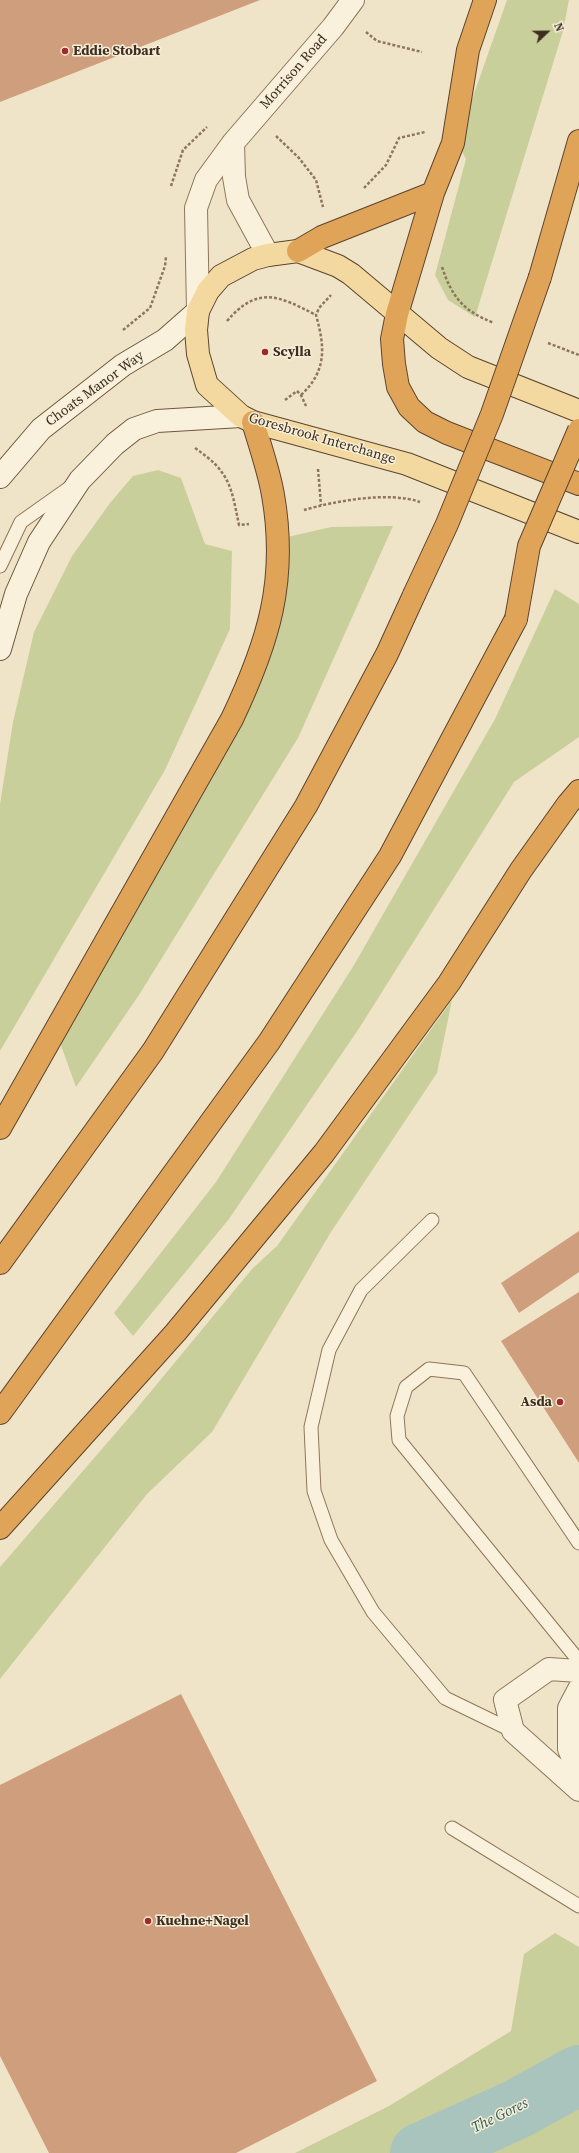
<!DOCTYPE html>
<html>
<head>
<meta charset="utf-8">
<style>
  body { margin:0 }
  #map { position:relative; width:579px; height:2153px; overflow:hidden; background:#f0e4c8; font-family:"Source Serif 4",serif }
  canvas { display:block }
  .north { position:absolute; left:527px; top:12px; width:40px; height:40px; -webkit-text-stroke:3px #f7eed8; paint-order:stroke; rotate:68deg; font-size:11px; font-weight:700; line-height:16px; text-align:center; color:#3d2e20 }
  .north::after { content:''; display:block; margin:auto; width:14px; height:18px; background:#3d2e20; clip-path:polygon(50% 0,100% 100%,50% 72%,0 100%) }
</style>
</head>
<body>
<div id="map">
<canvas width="579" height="2153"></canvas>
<div class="north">N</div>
</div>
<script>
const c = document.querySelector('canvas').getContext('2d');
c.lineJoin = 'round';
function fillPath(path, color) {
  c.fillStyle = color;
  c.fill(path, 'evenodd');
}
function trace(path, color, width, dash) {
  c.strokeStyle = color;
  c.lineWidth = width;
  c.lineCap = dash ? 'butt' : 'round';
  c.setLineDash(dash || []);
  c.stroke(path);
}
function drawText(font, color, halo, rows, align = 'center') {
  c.font = font + ' "Source Serif 4",serif';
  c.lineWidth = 3;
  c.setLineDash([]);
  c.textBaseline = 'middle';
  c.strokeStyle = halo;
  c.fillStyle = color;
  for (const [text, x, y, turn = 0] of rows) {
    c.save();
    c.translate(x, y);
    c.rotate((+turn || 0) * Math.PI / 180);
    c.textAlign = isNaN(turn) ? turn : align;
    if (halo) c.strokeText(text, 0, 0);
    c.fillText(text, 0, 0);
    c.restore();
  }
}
fillPath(new Path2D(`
  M507 0H569L563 31 475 317 448 300 435 275 466 159 457 142Z
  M158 470 181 478 205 544 232 551 230 629 165 770 0 1051V804L13 722 34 632 72 556 110 503 133 476Z
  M393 526 298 738 139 995 76 1087 59 1040 252 696 283 538 331 527Z
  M555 589 579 604V737L514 782 360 1027 229 1219 133 1336 114 1313 216 1182 354 965 495 719Z
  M452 1000 437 1073 331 1232 212 1432 147 1494 0 1679V1567L133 1413 252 1269 277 1246Z
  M555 1933 579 1947V2153H295L389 2106 511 2031 524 1954Z`), '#c9cf9b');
trace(new Path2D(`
  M420 2153 517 2109 579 2075`), '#a9c4bc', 60);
fillPath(new Path2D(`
  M0 0H260L0 102Z
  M579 1231V1272L519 1313 501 1283Z
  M579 1292V1463L501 1341Z
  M181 1694 377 2081 236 2153H49L0 2056V1785Z`), '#cf9f7d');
const lane = new Path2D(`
  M0 566 21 522 69 488
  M432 1220 361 1290 329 1350 311 1427 314 1491 331 1540 373 1612 445 1698 513 1731
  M579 1543 464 1373 429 1369 406 1387 397 1416 399 1440 579 1661
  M452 1828 579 1906`);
const street = new Path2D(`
  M233 143 234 177 238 200 268 255
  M198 311 196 208 206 180 233 143 333 27 353 0
  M579 1671 549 1669 505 1700 513 1731 579 1790
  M579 1689 569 1708V1749L579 1772`);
const secondary = new Path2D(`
  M0 477 41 429 123 365 165 340 198 311
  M0 649 16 594 39 542 80 480 115 444 134 429 157 421 241 416`);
const primary = new Path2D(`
  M579 411 468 367 439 348 351 274 338 266 298 251 268 255 253 259 221 276 208 291 198 311 196 330 198 354 207 385 241 416 253 422 407 464 579 532`);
const highway = new Path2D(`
  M485 0 468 50 453 143 433 193 397 314 392 339 394 364 398 387 409 407 425 422 447 433 579 484
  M298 251 322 237 433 193
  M540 277 579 141
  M0 1128 232 719C268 643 288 581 273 495 269 471 260 446 253 422
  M0 1263 153 1051 306 806 387 654 414 595
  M0 1413 269 1042 390 856 516 619
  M0 1528 176 1332 324 1153 449 983 521 870 568 804 579 791`);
trace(lane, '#8d765c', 15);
trace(street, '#8d765c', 24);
trace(secondary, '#6f573f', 24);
trace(primary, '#5b4430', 24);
trace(highway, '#5b4430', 24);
trace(new Path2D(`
  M366 32 377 41 422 52
  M276 136 299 158 316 180 323 207
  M171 186 183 150 207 127
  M364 188 386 165 399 138 425 132
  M442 267C452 297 463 311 494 323
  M227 321C258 285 279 296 316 315
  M123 330 150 308 165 266 166 257
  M548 343 579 355
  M301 395C327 371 325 347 316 315L319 308 331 295
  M285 400 297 391 301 395 306 406
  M195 448C230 472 231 486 239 525L249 524
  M318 469 321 505
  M304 510C335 501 389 491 420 502`), '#8d765c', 2.5, [3, 2]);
trace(lane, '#faf1dc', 13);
trace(street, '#faf1dc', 22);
trace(secondary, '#faf1dc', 22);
trace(primary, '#f3d9a0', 22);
trace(highway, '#e0a458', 22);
const highwayBridge = new Path2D(`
  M414 595 447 524 492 414 540 277
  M516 619 529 546 579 430`);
trace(highwayBridge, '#5b4430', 24, []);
trace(highwayBridge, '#e0a458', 22);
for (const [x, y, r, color] of [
  [65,51,4,"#9e2a2b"],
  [265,352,4,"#9e2a2b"],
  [560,1402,4,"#9e2a2b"],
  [148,1921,4,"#9e2a2b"]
]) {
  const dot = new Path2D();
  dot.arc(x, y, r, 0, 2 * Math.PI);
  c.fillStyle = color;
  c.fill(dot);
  trace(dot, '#f7eed8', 1.5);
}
drawText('bold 14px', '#3d2e20', '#f7eed8', [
  ["Eddie Stobart",73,51],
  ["Scylla",273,352],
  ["Asda",552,1402,"right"],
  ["Kuehne+Nagel",156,1921]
], 'left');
drawText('14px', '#3d2e20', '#f7eed8', [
  ["Morrison Road",294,72,-49],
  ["Choats Manor Way",95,389,-36],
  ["Goresbrook Interchange",322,439,16]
]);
drawText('italic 15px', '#2f5d5a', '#f7eed8', [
  ["The Gores",500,2116,-26]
]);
</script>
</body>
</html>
